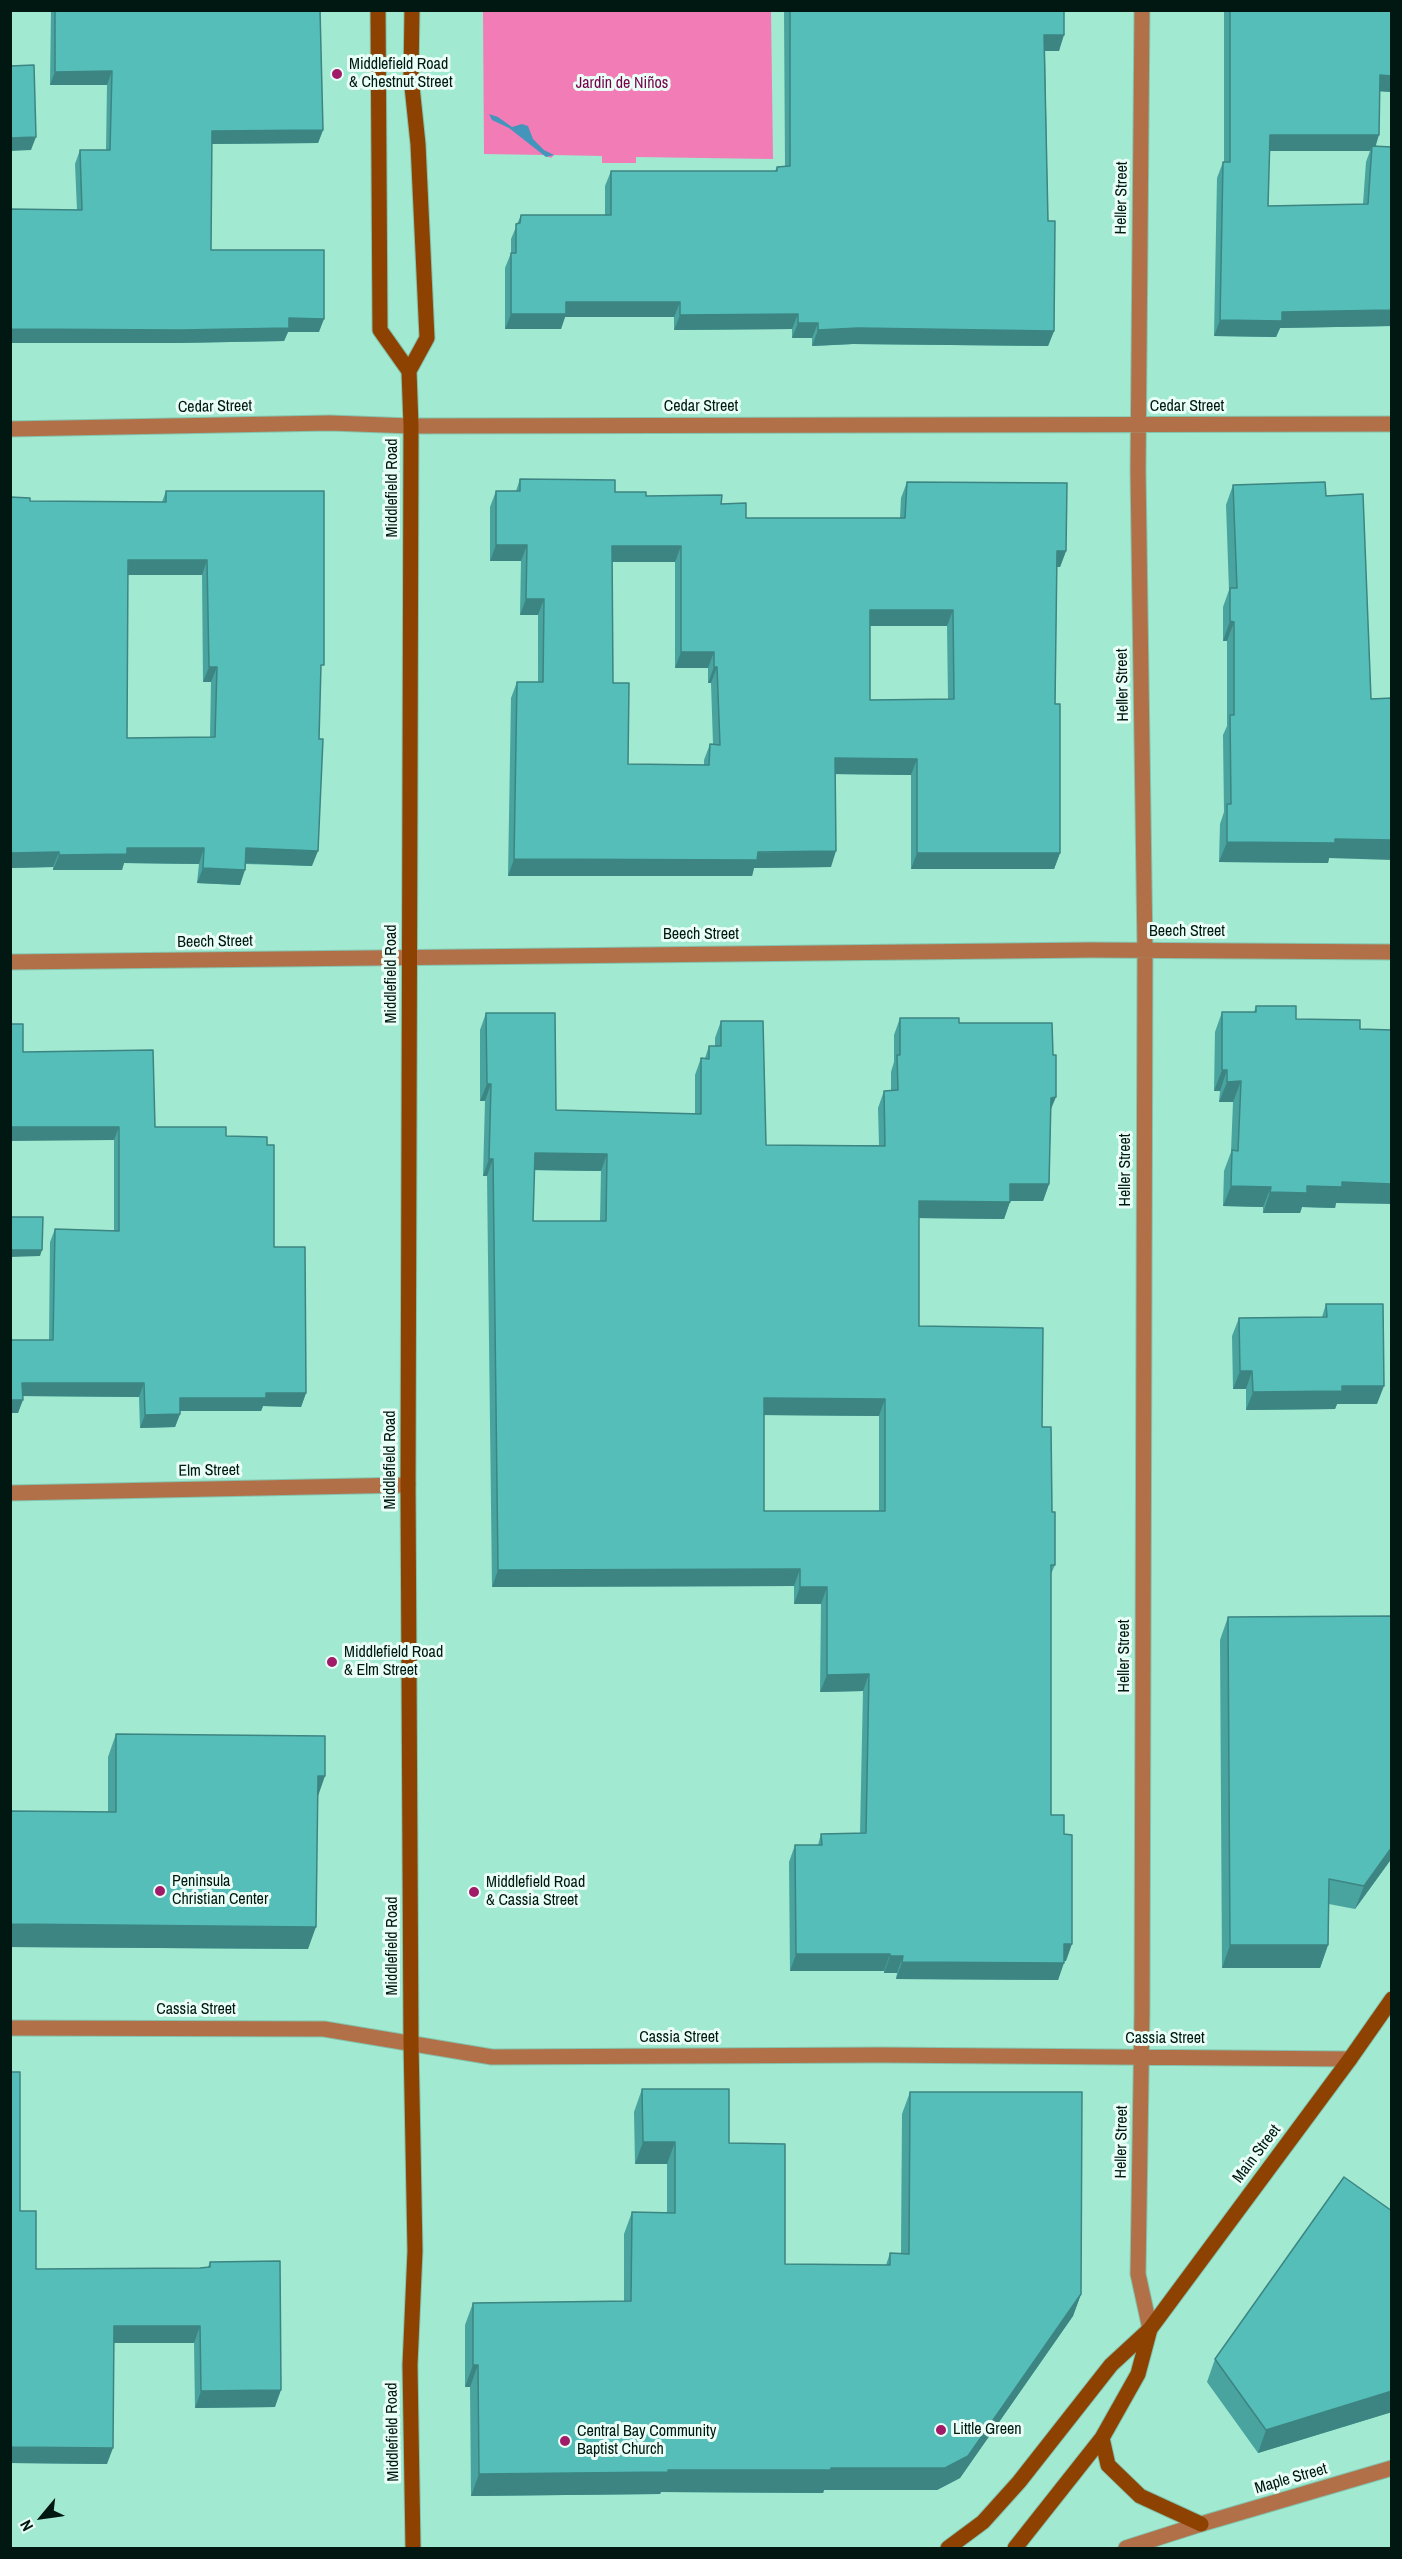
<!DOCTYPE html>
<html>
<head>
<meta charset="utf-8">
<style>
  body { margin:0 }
  #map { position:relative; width:1402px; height:2559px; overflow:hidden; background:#a1e9d0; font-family:"Archivo Narrow",sans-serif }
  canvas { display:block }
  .frame { position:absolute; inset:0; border:12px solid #001811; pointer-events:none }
  .north { position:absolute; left:12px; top:2487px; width:60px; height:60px; -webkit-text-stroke:4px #e9fef6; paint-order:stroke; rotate:241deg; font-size:16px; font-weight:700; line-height:24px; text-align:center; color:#001811 }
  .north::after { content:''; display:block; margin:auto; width:21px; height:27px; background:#001811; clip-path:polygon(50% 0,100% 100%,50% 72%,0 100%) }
</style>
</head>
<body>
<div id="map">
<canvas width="1402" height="2559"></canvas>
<div class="frame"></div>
<div class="north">N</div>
</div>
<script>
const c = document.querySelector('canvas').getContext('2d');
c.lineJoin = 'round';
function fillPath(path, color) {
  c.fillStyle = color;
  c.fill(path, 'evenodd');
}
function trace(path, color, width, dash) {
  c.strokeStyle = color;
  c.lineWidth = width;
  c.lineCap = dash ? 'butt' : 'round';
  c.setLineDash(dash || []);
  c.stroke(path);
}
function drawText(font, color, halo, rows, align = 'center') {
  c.font = font + ' "Archivo Narrow",sans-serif';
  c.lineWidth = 6;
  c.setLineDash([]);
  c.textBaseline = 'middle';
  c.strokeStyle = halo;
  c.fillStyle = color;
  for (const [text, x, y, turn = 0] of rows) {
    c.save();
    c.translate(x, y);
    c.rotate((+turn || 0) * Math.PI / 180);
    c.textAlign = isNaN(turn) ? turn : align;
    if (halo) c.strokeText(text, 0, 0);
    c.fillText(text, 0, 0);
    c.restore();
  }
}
fillPath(new Path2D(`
  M483 11H771L773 159 636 157V163H602V156L554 155 551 158 544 155 484 154Z`), '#f27cb6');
fillPath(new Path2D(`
  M489 114 498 117 512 127 522 124 528 126 533 139 544 150 554 155 546 157 509 128 492 120Z`), '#4395bb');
const street = new Path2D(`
  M1142 10 1138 470 1145 950 1142 2012 1138 2274 1150 2329
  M10 429 330 423 411 426 1392 424
  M10 962 1091 950 1392 952
  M10 1493 408 1485
  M10 2028 324 2029 492 2057 881 2055 1350 2059
  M1126 2548 1201 2524 1392 2468`);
const secondary = new Path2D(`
  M378 10 380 330 409 371
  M412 10 411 77 418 144 427 338 409 371 411 426 408 1485 411 2042 415 2251 410 2365 413 2548
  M1102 2438 1108 2465 1140 2496 1201 2524
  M948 2548 983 2522 1019 2482 1111 2365 1150 2329 1350 2059 1392 1999
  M1015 2548 1102 2438 1138 2374 1150 2329`);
trace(street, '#84c3ae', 17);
trace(secondary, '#84c3ae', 17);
trace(street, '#b27048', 15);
trace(secondary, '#8e4202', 15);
fillPath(new Path2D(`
  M51 10H320L323 130 318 143 212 144 211 250 319 332H288L284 341 176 343H10V209L77 210 75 164 80 150H106L107 85H50Z
  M784 10H1064L1059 51H1045L1048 221 1054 331 1048 346 853 344 812 346V338H792V329L674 330V317H565L561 329H505V268L511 253V239L521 215H605V186L611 171H775L777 167 785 166Z
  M1224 10H1392V92L1380 91 1376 146 1392 326 1280 328 1276 337 1214 336 1217 178 1223 162H1224ZM1269 151H1370L1366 162 1363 204 1268 206Z
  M520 479 646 496 721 504 746 518H900L901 498 907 482 1066 551 1060 567H1057L1055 704 1060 853 1054 869H911V775L835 774 831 867 754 868 752 876H508L511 698 517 682H538V615H520L521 561H490V507L496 491H516ZM612 562H675V668H708V683H711L713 744H710L704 760V765L628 764 613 683ZM870 626H947L948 699 870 700Z
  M1233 485 1329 858 1328 863 1219 862 1220 824 1224 812 1223 735 1227 726V641H1223V607L1229 590 1226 505Z
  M166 491 321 674 312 866 246 864 240 885 197 883 199 864 124 863 122 870H53V867L10 868V497L30 501 162 502ZM127 575H202L203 682H211L210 737 127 738Z
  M1256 1006 1296 1019 1336 1203 1335 1208 1302 1207 1300 1213H1263V1207L1223 1206 1224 1171 1231 1152 1233 1102H1219L1220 1091H1214L1215 1032 1222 1012H1254Z
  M486 1013 556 1110 695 1114V1075L701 1058H705L709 1046H715V1038L721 1021 766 1145H879L878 1108 884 1091H891V1072L894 1062V1035L900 1018 959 1023 1051 1111 1049 1184 1043 1201H1010L1004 1219 919 1218V1326L1042 1427 1052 1512 1055 1565 1051 1574V1815L1064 1834 1066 1961H1064L1058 1980 896 1979 897 1973H884V1971H790L789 1862 795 1845H818L821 1834 860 1833 863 1691 820 1692 821 1604H794V1586L492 1587 487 1176H483L485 1101H480V1030ZM534 1170 601 1171 600 1221H533ZM764 1415 879 1416V1511H764Z
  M23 1052 155 1127 226 1136 274 1247 306 1393 301 1407 263 1406 261 1411H180V1414L175 1427 140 1428 139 1397 23 1396 18 1413H10L49 1340 50 1242 55 1229 114 1231V1140Z
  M1326 1304 1377 1404H1337L1335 1409 1246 1410V1389H1233L1232 1336 1239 1318 1322 1317Z
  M1392 1616V1858L1355 1909 1329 1904 1328 1945 1320 1968H1222L1220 1640 1228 1617Z
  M116 1734 318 1796 308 1949 10 1947V1811L108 1812V1757Z
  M642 2089 729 2143 785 2264 886 2265 890 2253H901L902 2114 910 2092 1081 2294 1073 2316 960 2478 937 2490H824L823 2493 661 2492 660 2494 471 2496 470 2387H465V2325L473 2303 624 2301V2234L632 2212H667V2164H635L634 2112Z
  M20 2211 36 2269 200 2268 208 2267 210 2262 275 2407 195 2408 194 2343H114L107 2464 10 2463Z
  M1392 2211V2412L1258 2453 1207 2382 1215 2359Z`), '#49a39f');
fillPath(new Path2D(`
  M1044 35H1064L1059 51H1039Z
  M112 71 107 85H50L55 72Z
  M1380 75 1392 76V92L1374 91Z
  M323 130 318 143 207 144 212 131Z
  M1270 135H1379L1374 151 1372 146 1370 151H1264Z
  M36 137 31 150 10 151V138Z
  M566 302H680L674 317H565L561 329H505L511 314Z
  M1392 310V326L1280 328 1276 337 1214 336 1220 320 1282 312Z
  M798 314 792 329 674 330 680 315Z
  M289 318 324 319 319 332H288L284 341 176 343H10V329Z
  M798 323H818L812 338H792Z
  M858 328 1054 331 1048 346 853 344 812 346 818 330Z
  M496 545H527L521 561H490Z
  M612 546H681L675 562H606Z
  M1057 551H1066L1060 567H1051Z
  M128 560H207L202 575H122Z
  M526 599H544L538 615H520Z
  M870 610H953L947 626H864Z
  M1230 621 1234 622 1227 641H1223Z
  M681 652H714L708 668H675Z
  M209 667H217L211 682H203Z
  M714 667H717L711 683H708Z
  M835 758 917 759 911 775 829 774Z
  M1335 839 1392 840V860L1329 858 1328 863 1219 862 1227 842Z
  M127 848H204L199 864 124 863 122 870H53L59 855Z
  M246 848 318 851 312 866 241 863Z
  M836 851 831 867 754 868 752 876H508L514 859Z
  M59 852 53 867 10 868V853Z
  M917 853H1060L1054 869H911Z
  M203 868 245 870 240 885 197 883Z
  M1222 1070H1227L1220 1091H1214Z
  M1241 1081 1233 1102H1219L1227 1082Z
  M487 1084H491L485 1101H480Z
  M1056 1097 1049 1114 1051 1098Z
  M10 1127H119L114 1140 10 1141Z
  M535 1153 607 1154 601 1171 529 1170Z
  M489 1159H493L487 1176H483Z
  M1342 1182 1392 1184V1204L1336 1203 1335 1208 1302 1207 1300 1213H1263L1270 1192 1307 1186Z
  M1010 1184H1049L1043 1201H1004Z
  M1231 1186 1271 1187 1263 1207 1223 1206Z
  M919 1201 1010 1202 1004 1219 913 1218Z
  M10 1250H42L40 1256 10 1257Z
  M1240 1371H1252L1246 1389H1233Z
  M22 1383H144L139 1397 18 1396Z
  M1342 1386H1384L1377 1404H1337L1335 1409 1246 1410 1253 1392Z
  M266 1393H306L301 1407 263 1406 261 1411H175L180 1398Z
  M764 1398 885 1399 879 1416 758 1415Z
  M10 1400H23L18 1413H10Z
  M180 1414 175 1427 140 1428 145 1415Z
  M800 1569 794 1586 492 1587 498 1570Z
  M800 1587H827L821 1604H794Z
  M869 1674 863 1691 820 1692 827 1675Z
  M318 1776H325L317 1799Z
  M1392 1847V1858L1355 1909 1364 1886Z
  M10 1924 316 1927 308 1949 10 1947Z
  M1064 1944H1072L1066 1961H1058Z
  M1230 1945H1328L1320 1968H1222Z
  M796 1954H890L884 1971H790Z
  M890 1956H903L897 1973H884Z
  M902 1962 1064 1963 1058 1980 896 1979Z
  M643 2142H675L667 2164H635Z
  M1081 2294 1073 2316 960 2478 937 2490H824L823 2493 661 2492 660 2494 471 2496 479 2474 668 2470 831 2468Z
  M114 2326H200L194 2343H108Z
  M473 2365H478L470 2387H465Z
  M281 2390 275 2407 195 2408 201 2391Z
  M1392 2391V2412L1258 2453 1266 2430Z
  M10 2447 113 2448 107 2464 10 2463Z`), '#3c8582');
const building = new Path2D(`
  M55 10H320L323 130 212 131 211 250H324V319L289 318V328L181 330 10 329V209L82 210 80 150H110L112 71 55 72Z
  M790 10H1064V35H1044L1048 221H1055L1054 331 858 328 818 330V323H798V314L680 315V302H566V314H511V253H516V224L520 223 521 215H611V171H777V167L790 166Z
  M1230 10H1392V76L1380 75 1379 135H1270L1268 206 1368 204 1372 146 1392 147V310L1282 312V321L1220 320 1223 162H1230Z
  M34 65 36 137 10 138V66Z
  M520 479 615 480V492H646V496L722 495 721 504 746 503V518H905L907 482 1067 483 1066 551H1057L1055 704H1060V853H917V759L835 758 836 851 758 852 757 860 514 859 517 682H543L544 599H526L527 545H496V491H520ZM612 546H681V652H714V667H717L720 745 710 744 709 765 628 764 629 683H613ZM870 610H953L954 699 870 700Z
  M1325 482 1326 496 1363 494 1371 699 1392 698V840L1335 839V843L1227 842V804H1231L1230 715H1234V622L1230 621V588H1237L1233 485Z
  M166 491H324V665H321L319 739H323L318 851 246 848 245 870 203 868 204 848H127V854L59 855V852L10 853V497L30 498V501L166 502ZM128 560H207L209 667H217L215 737 127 738Z
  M1256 1006H1296V1019L1360 1020V1029L1392 1030V1184L1342 1182V1187L1307 1186V1193L1270 1192 1271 1187 1231 1186 1232 1150 1238 1151 1241 1081 1227 1082V1070H1222V1012H1256Z
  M486 1013H555L556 1110 701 1114V1058L709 1059V1046H721V1021H763L766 1145 885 1146 884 1091 898 1090 897 1055H900V1018H959V1023H1052L1053 1055H1056V1097L1051 1098 1049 1184H1010V1202L919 1201V1326L1043 1328 1042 1427H1051L1052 1512H1055V1565H1051V1815H1064V1834L1072 1835V1944H1064V1963L902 1962 903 1956H890V1954H796L795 1845H822L821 1834 866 1833 869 1674 827 1675V1587H800V1569L498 1570 493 1159H489L491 1084H487ZM535 1153 607 1154 606 1221H533ZM764 1398 885 1399V1511H764Z
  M10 1024H23V1052L153 1050 155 1127H226V1136L267 1137V1145H274V1247H305L306 1393H266V1398H180V1414L145 1415 144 1383H22L23 1400H10V1340H53L55 1229 119 1231V1127H10Z
  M10 1217H43L42 1250H10Z
  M1326 1304H1383L1384 1386H1342V1391L1253 1392 1252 1371H1240L1239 1318 1327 1317Z
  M1392 1616V1847L1364 1886 1329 1879 1328 1945H1230L1228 1617Z
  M116 1734 325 1736V1776H318L316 1927 10 1924V1811L116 1812Z
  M10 2072H20V2211H36V2269L200 2268 210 2267V2262L280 2261 281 2390 201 2391 200 2326H114L113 2448 10 2447Z
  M642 2089H729V2143L785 2144V2264L890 2265V2253L909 2254 910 2092H1082L1081 2294 968 2456 945 2468H831V2470H668V2472L479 2474 478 2365H473V2303L631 2301 632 2212 675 2213V2142H643Z
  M1344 2177 1392 2211V2391L1266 2430 1215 2359Z`);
fillPath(building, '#55beb9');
trace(building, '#3c8582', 1.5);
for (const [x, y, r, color] of [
  [337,74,6,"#a11b69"],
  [332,1662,6,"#a11b69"],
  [160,1891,6,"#a11b69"],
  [474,1892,6,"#a11b69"],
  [941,2430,6,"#a11b69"],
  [565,2441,6,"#a11b69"]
]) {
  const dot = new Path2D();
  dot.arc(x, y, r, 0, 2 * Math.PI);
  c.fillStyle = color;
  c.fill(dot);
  trace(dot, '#e9fef6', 2);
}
drawText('16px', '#001811', '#e9fef6', [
  ["Middlefield Road",349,65],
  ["& Chestnut Street",349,83],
  ["Middlefield Road",344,1653],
  ["& Elm Street",344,1671],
  ["Peninsula",172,1882],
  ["Christian Center",172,1900],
  ["Middlefield Road",486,1883],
  ["& Cassia Street",486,1901],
  ["Little Green",953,2430],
  ["Central Bay Community",577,2432],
  ["Baptist Church",577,2450]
], 'left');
drawText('16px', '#77024a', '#e9fef6', [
  ["Jardin de Niños",622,84]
]);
drawText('16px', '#001811', '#e9fef6', [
  ["Heller Street",1122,198,-89],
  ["Cedar Street",215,407,-1],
  ["Cedar Street",701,407],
  ["Cedar Street",1187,407],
  ["Middlefield Road",393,488,-90],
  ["Heller Street",1123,685,-91],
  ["Beech Street",1187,932],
  ["Beech Street",701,935],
  ["Beech Street",215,942,-1],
  ["Middlefield Road",392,974,-90],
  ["Heller Street",1126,1170,-90],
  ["Middlefield Road",391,1460,-90],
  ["Elm Street",209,1471,-1],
  ["Heller Street",1125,1656,-90],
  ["Middlefield Road",393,1946,-90],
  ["Cassia Street",196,2010],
  ["Cassia Street",679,2038],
  ["Cassia Street",1165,2039],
  ["Heller Street",1122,2142,-89],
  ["Main Street",1257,2154,-53],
  ["Middlefield Road",393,2432,-91],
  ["Maple Street",1291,2479,-16]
]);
</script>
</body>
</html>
